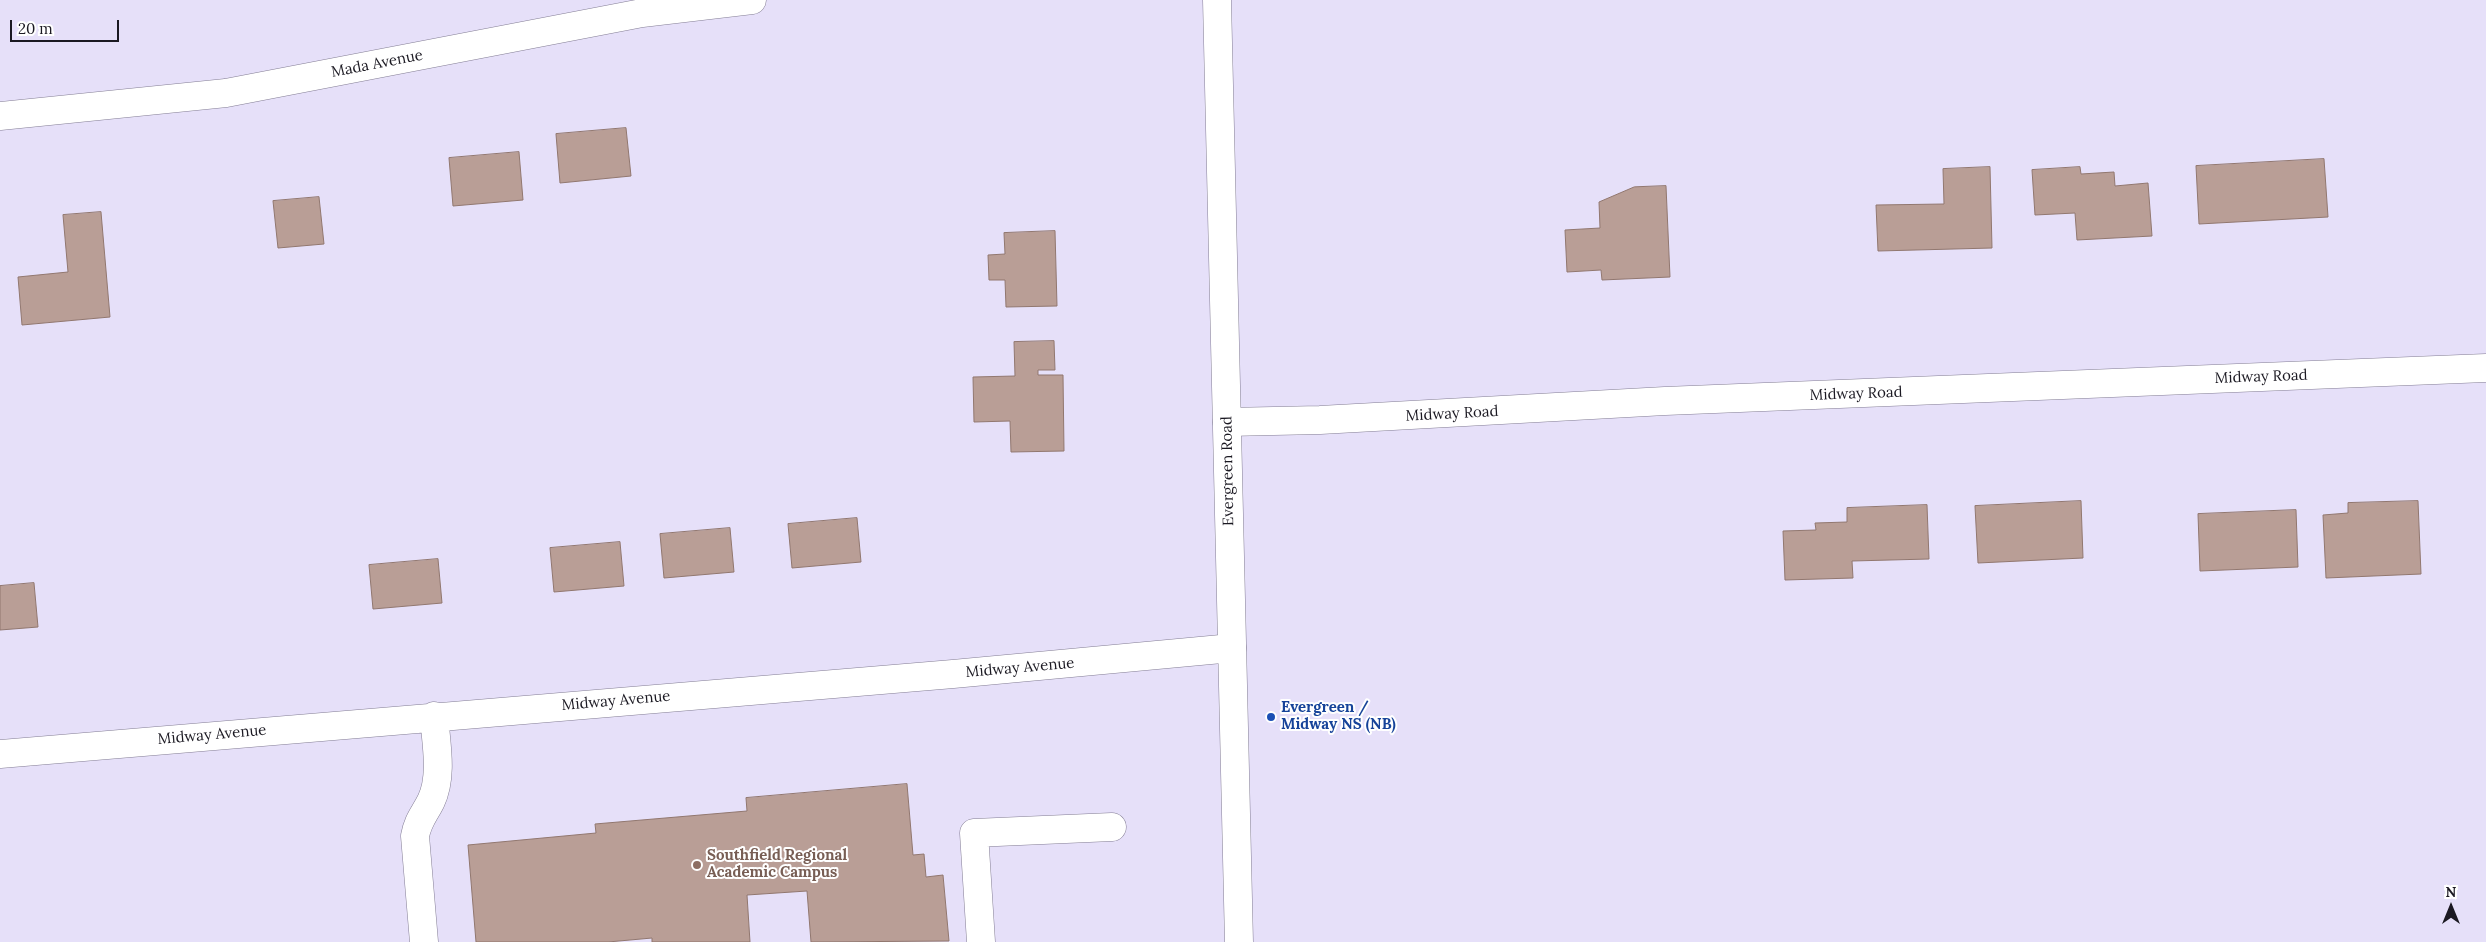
<!DOCTYPE html>
<html>
<head>
<meta charset="utf-8">
<style>
  body { margin:0 }
  #map { position:relative; width:2486px; height:942px; overflow:hidden; background:#e6e0f9; font-family:Lora,serif }
  canvas { display:block }
  .north { position:absolute; left:2426px; top:882px; width:50px; height:50px; -webkit-text-stroke:4px #fff; paint-order:stroke; rotate:0deg; font-size:14px; font-weight:700; line-height:20px; text-align:center; color:#1b1922 }
  .north::after { content:''; display:block; margin:auto; width:18px; height:22px; background:#1b1922; clip-path:polygon(50% 0,100% 100%,50% 72%,0 100%) }
  .scale { position:absolute; left:10px; top:20px; width:109px; height:22px; box-sizing:border-box; border:2px solid #1b1922; border-top:0; padding-left:6px; font-size:15px; line-height:18px; white-space:nowrap; color:#1b1922; -webkit-text-stroke:4px #fff; paint-order:stroke }
</style>
</head>
<body>
<div id="map">
<canvas width="2486" height="942"></canvas>
<div class="north">N</div>
<div class="scale">20 m</div>
</div>
<script>
const c = document.querySelector('canvas').getContext('2d');
c.lineJoin = 'round';
function fillPath(path, color) {
  c.fillStyle = color;
  c.fill(path, 'evenodd');
}
function trace(path, color, width, dash) {
  c.strokeStyle = color;
  c.lineWidth = width;
  c.lineCap = dash ? 'butt' : 'round';
  c.setLineDash(dash || []);
  c.stroke(path);
}
function drawText(font, color, halo, rows, align = 'center') {
  c.font = font + ' Lora,serif';
  c.lineWidth = 4;
  c.setLineDash([]);
  c.textBaseline = 'middle';
  c.strokeStyle = halo;
  c.fillStyle = color;
  for (const [text, x, y, turn = 0] of rows) {
    c.save();
    c.translate(x, y);
    c.rotate((+turn || 0) * Math.PI / 180);
    c.textAlign = isNaN(turn) ? turn : align;
    if (halo) c.strokeText(text, 0, 0);
    c.fillText(text, 0, 0);
    c.restore();
  }
}
const building = new Path2D(`
  M626 128 631 176 560 183 556 134Z
  M519 152 523 200 453 206 449 158Z
  M2324 159 2328 217 2199 224 2196 166Z
  M1990 167 1992 248 1878 251 1876 205 1944 204 1943 169Z
  M2080 167 2081 174 2114 172 2115 186 2148 183 2152 236 2077 240 2075 213 2035 215 2032 170Z
  M1666 186 1670 277 1602 280 1601 270 1567 272 1565 230 1600 228 1599 202 1634 187Z
  M319 197 324 244 278 248 273 201Z
  M101 212 110 317 22 325 18 277 68 272 63 215Z
  M1055 231 1057 306 1006 307 1005 280H989L988 255 1005 254 1004 233Z
  M1054 341 1055 370H1038V375H1063L1064 451 1011 452 1010 421 974 422 973 377 1015 376 1014 342Z
  M2081 501 2083 558 1978 563 1975 506Z
  M2418 501 2421 574 2326 578 2323 515 2348 513V503Z
  M1927 505 1929 559 1852 561 1853 578 1785 580 1783 531 1816 530 1815 523 1847 522V508Z
  M2296 510 2298 567 2200 571 2198 514Z
  M857 518 861 562 792 568 788 524Z
  M730 528 734 572 664 578 660 534Z
  M620 542 624 586 554 592 550 548Z
  M438 559 442 603 373 609 369 565Z
  M34 583 38 627 0 630V586Z
  M907 784 913 855 924 854 926 877 943 875 949 941 811 942 807 891 747 895 750 942H652V938L608 942H476L468 845 596 833 595 824 747 811 746 798Z`);
fillPath(building, '#b99e96');
trace(building, '#91776f', 1);
const minor = new Path2D(`
  M0 116 226 93 642 13 752 0
  M1227 422 1320 420 1665 401 2486 368
  M0 754 953 674 1232 648
  M424 942 415 836C418 820 424 815 431 801 443 776 436 743 434 716
  M981 942 974 833 1112 827`);
const major = new Path2D(`
  M1217 0 1239 942`);
trace(minor, '#837d94', 29);
trace(major, '#837d94', 29);
trace(minor, '#fff', 28);
trace(major, '#fff', 28);
for (const [x, y, r, color] of [
  [1271,717,5,"#1a4fb4"],
  [697,865,5,"#8d6e63"]
]) {
  const dot = new Path2D();
  dot.arc(x, y, r, 0, 2 * Math.PI);
  c.fillStyle = color;
  c.fill(dot);
  trace(dot, '#fff', 2);
}
drawText('15px', '#1b1922', '#fff', [
  ["Mada Avenue",377,64,-11],
  ["Midway Road",2261,377,-2],
  ["Midway Road",1856,394,-2],
  ["Midway Road",1452,414,-3],
  ["Evergreen Road",1228,471,-91],
  ["Midway Avenue",1020,668,-5],
  ["Midway Avenue",616,701,-5],
  ["Midway Avenue",212,735,-5]
]);
drawText('bold 15px', '#164399', '#fff', [
  ["Evergreen /",1281,708],
  ["Midway NS (NB)",1281,725]
], 'left');
drawText('bold 15px', '#785e54', '#fff', [
  ["Southfield Regional",707,856],
  ["Academic Campus",707,873]
], 'left');
</script>
</body>
</html>
